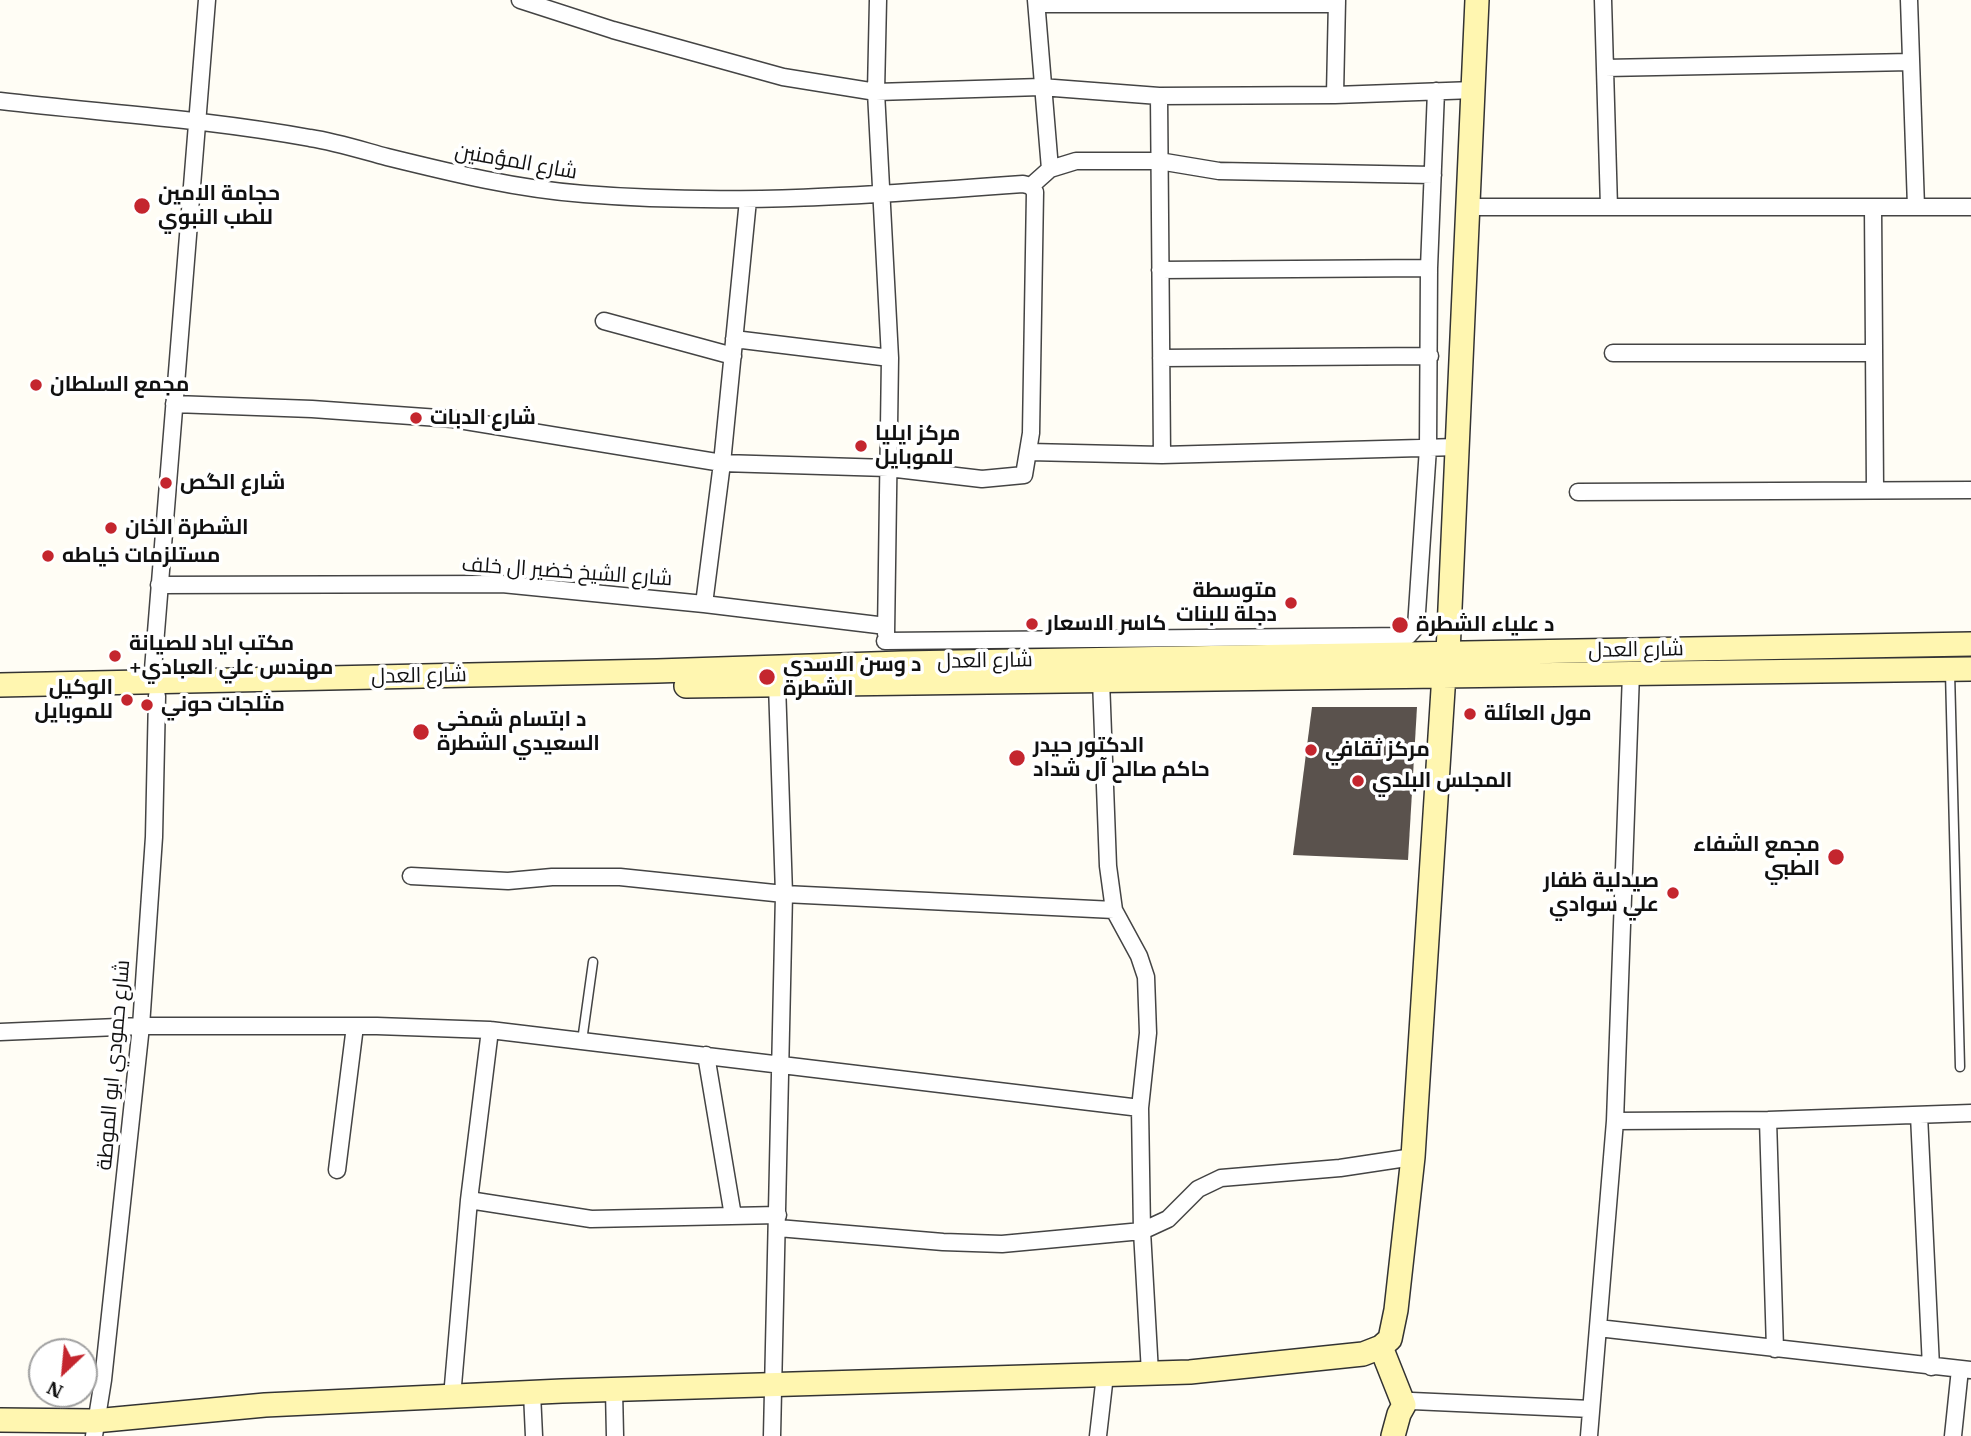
<!DOCTYPE html>
<html>
<head>
<meta charset="utf-8">
<style>
  body { margin:0 }
  #map { position:relative; width:1971px; height:1436px; overflow:hidden; background:#fffdf5; font-family:"IBM Plex Serif",serif }
  canvas { display:block }
  .north { position:absolute; left:28px; top:1338px; width:70px; height:70px; box-sizing:border-box; background:#fff; border:2px solid #a0a0a0; border-radius:50%; rotate:206deg; font-size:19px; font-weight:700; line-height:28px; text-align:center; color:#111 }
  .north::after { content:''; display:block; margin:auto; width:24px; height:32px; background:#c4262e; clip-path:polygon(50% 0,100% 100%,50% 72%,0 100%) }
</style>
</head>
<body>
<div id="map">
<canvas width="1971" height="1436"></canvas>
<div class="north">N</div>
</div>
<script>
const c = document.querySelector('canvas').getContext('2d');
c.lineJoin = 'round';
function fillPath(path, color) {
  c.fillStyle = color;
  c.fill(path, 'evenodd');
}
function trace(path, color, width, dash) {
  c.strokeStyle = color;
  c.lineWidth = width;
  c.lineCap = dash ? 'butt' : 'round';
  c.setLineDash(dash || []);
  c.stroke(path);
}
function drawText(font, color, halo, rows, align = 'center') {
  c.font = font + ' "IBM Plex Serif",Cairo,serif';
  c.lineWidth = 7;
  c.setLineDash([]);
  c.textBaseline = 'middle';
  c.strokeStyle = halo;
  c.fillStyle = color;
  for (const [text, x, y, turn = 0] of rows) {
    c.save();
    c.translate(x, y);
    c.rotate((+turn || 0) * Math.PI / 180);
    c.textAlign = isNaN(turn) ? turn : align;
    if (halo) c.strokeText(text, 0, 0);
    c.fillText(text, 0, 0);
    c.restore();
  }
}
fillPath(new Path2D(`
  M1312 707H1417L1408 860 1293 855Z`), '#5a524d');
const lane = new Path2D(`
  M1950 672 1960 1067
  M582 1041 593 962`);
const street = new Path2D(`
  M520 0 613 30 783 77 876 92 1041 87 1159 96 1335 95 1474 90
  M878 0 876 92 890 358 886 634
  M1036 0 1050 169
  M1603 0 1609 207
  M1909 0 1916 207
  M1037 4H1337
  M1605 68 1911 62
  M1335 95 1337 0
  M1159 96 1162 455
  M0 101C103 113 207 119 310 138 336 142 361 150 387 157 452 173 517 189 584 194 731 206 877 195 1023 184L1031 186
  M1031 186 1050 169 1076 161H1159L1219 171 1433 175
  M1469 207H1971
  M1873 207 1875 489
  M1160 270 1429 268
  M604 321 733 356
  M734 339 890 358
  M1613 353H1874
  M1161 358 1430 356
  M174 404 312 409 453 419 722 463 888 468 982 479 1024 475 1031 433 1035 192 1031 186
  M1029 452 1162 455 1457 447
  M1578 492 1971 490
  M159 585 502 584 704 604 886 626
  M704 604 722 463 748 200
  M885 641 1408 636 1416 627 1428 448 1429 268 1436 91
  M1101 680 1108 866 1114 910 1139 956 1146 977 1148 1033 1140 1108 1142 1231 1150 1373
  M152 682 207 0
  M411 876 508 881 552 877H620L784 894 1114 910
  M0 1032 141 1026H377L490 1030 1140 1108
  M706 1055 733 1216
  M1919 1115 1931 1367
  M1768 1120 1775 1349
  M1615 1121 1768 1120 1971 1113
  M337 1170 355 1026
  M469 1200 591 1219 778 1215
  M778 1228 943 1242 1002 1244 1142 1231 1168 1219 1198 1189 1221 1178 1340 1168 1413 1157
  M1598 1328 1971 1370
  M614 1390 615 1436
  M532 1393 534 1436
  M452 1397 469 1200 490 1030
  M1404 1405 1412 1401 1591 1409
  M94 1436 103 1380 141 1026 154 837 157 696
  M772 1436 784 894 777 684
  M1098 1436 1105 1375
  M1589 1436 1615 1121 1631 673
  M1953 1436 1960 1369`);
const secondary = new Path2D(`
  M0 685 657 671 902 663 1971 644
  M686 686 1971 669
  M1381 1347 1404 1405 1399 1414 1393 1436
  M0 1420 94 1421 265 1405 562 1391 1190 1372 1363 1354 1381 1347 1390 1339 1396 1310 1413 1157 1444 674 1448 653 1477 0`);
trace(lane, '#444', 11);
trace(street, '#444', 19);
trace(secondary, '#333', 26);
trace(lane, '#fff', 8);
trace(street, '#fff', 16);
trace(secondary, '#fff6b0', 23);
for (const [x, y, r, color] of [
  [142,206,9,"#c4262e"],
  [36,385,7,"#c4262e"],
  [416,418,7,"#c4262e"],
  [861,446,7,"#c4262e"],
  [166,483,7,"#c4262e"],
  [111,528,7,"#c4262e"],
  [48,556,7,"#c4262e"],
  [1291,603,7,"#c4262e"],
  [1032,624,7,"#c4262e"],
  [1400,625,9,"#c4262e"],
  [115,656,7,"#c4262e"],
  [767,677,9,"#c4262e"],
  [127,700,7,"#c4262e"],
  [147,705,7,"#c4262e"],
  [1470,714,7,"#c4262e"],
  [421,732,9,"#c4262e"],
  [1311,750,7,"#c4262e"],
  [1017,758,9,"#c4262e"],
  [1358,781,7,"#c4262e"],
  [1836,857,9,"#c4262e"],
  [1673,893,7,"#c4262e"]
]) {
  const dot = new Path2D();
  dot.arc(x, y, r, 0, 2 * Math.PI);
  c.fillStyle = color;
  c.fill(dot);
  trace(dot, '#fff', 2.5);
}
drawText('21px', '#111', '#fff', [
  ["شارع المؤمنين",516,162,10],
  ["شارع الشيخ خضير ال خلف",567,572,4],
  ["شارع العدل",1636,650,-1],
  ["شارع العدل",985,661,-1],
  ["شارع العدل",419,676,-1],
  ["شارع حمودي ابو الموطة",114,1065,-85]
]);
drawText('bold 21px', '#111', '#fff', [
  ["حجامة الامين",158,194],
  ["للطب النبوي",158,218],
  ["مجمع السلطان",50,385],
  ["شارع الدبات",430,418],
  ["مركز ايليا",875,434],
  ["للموبايل",875,458],
  ["شارع الگص",180,483],
  ["الشطرة الخان",125,528],
  ["مستلزمات خياطه",62,556],
  ["متوسطة",1277,591,"right"],
  ["دجلة للبنات",1277,615,"right"],
  ["كاسر الاسعار",1046,624],
  ["د علياء الشطرة",1416,625],
  ["مكتب اياد للصيانة",129,644],
  ["+مهندس علي العبادي",129,668],
  ["د وسن الاسدي",783,665],
  ["الشطرة",783,689],
  ["الوكيل",113,688,"right"],
  ["للموبايل",113,712,"right"],
  ["مثلجات حوني",161,705],
  ["مول العائلة",1484,714],
  ["د ابتسام شمخي",437,720],
  ["السعيدي الشطرة",437,744],
  ["الدكتور حيدر",1033,746],
  ["حاكم صالح آل شداد",1033,770],
  ["مركز ثقافي",1325,750],
  ["المجلس البلدي",1372,781],
  ["مجمع الشفاء",1820,845,"right"],
  ["الطبي",1820,869,"right"],
  ["صيدلية ظفار",1659,881,"right"],
  ["علي سوادي",1659,905,"right"]
], 'left');
</script>
</body>
</html>
